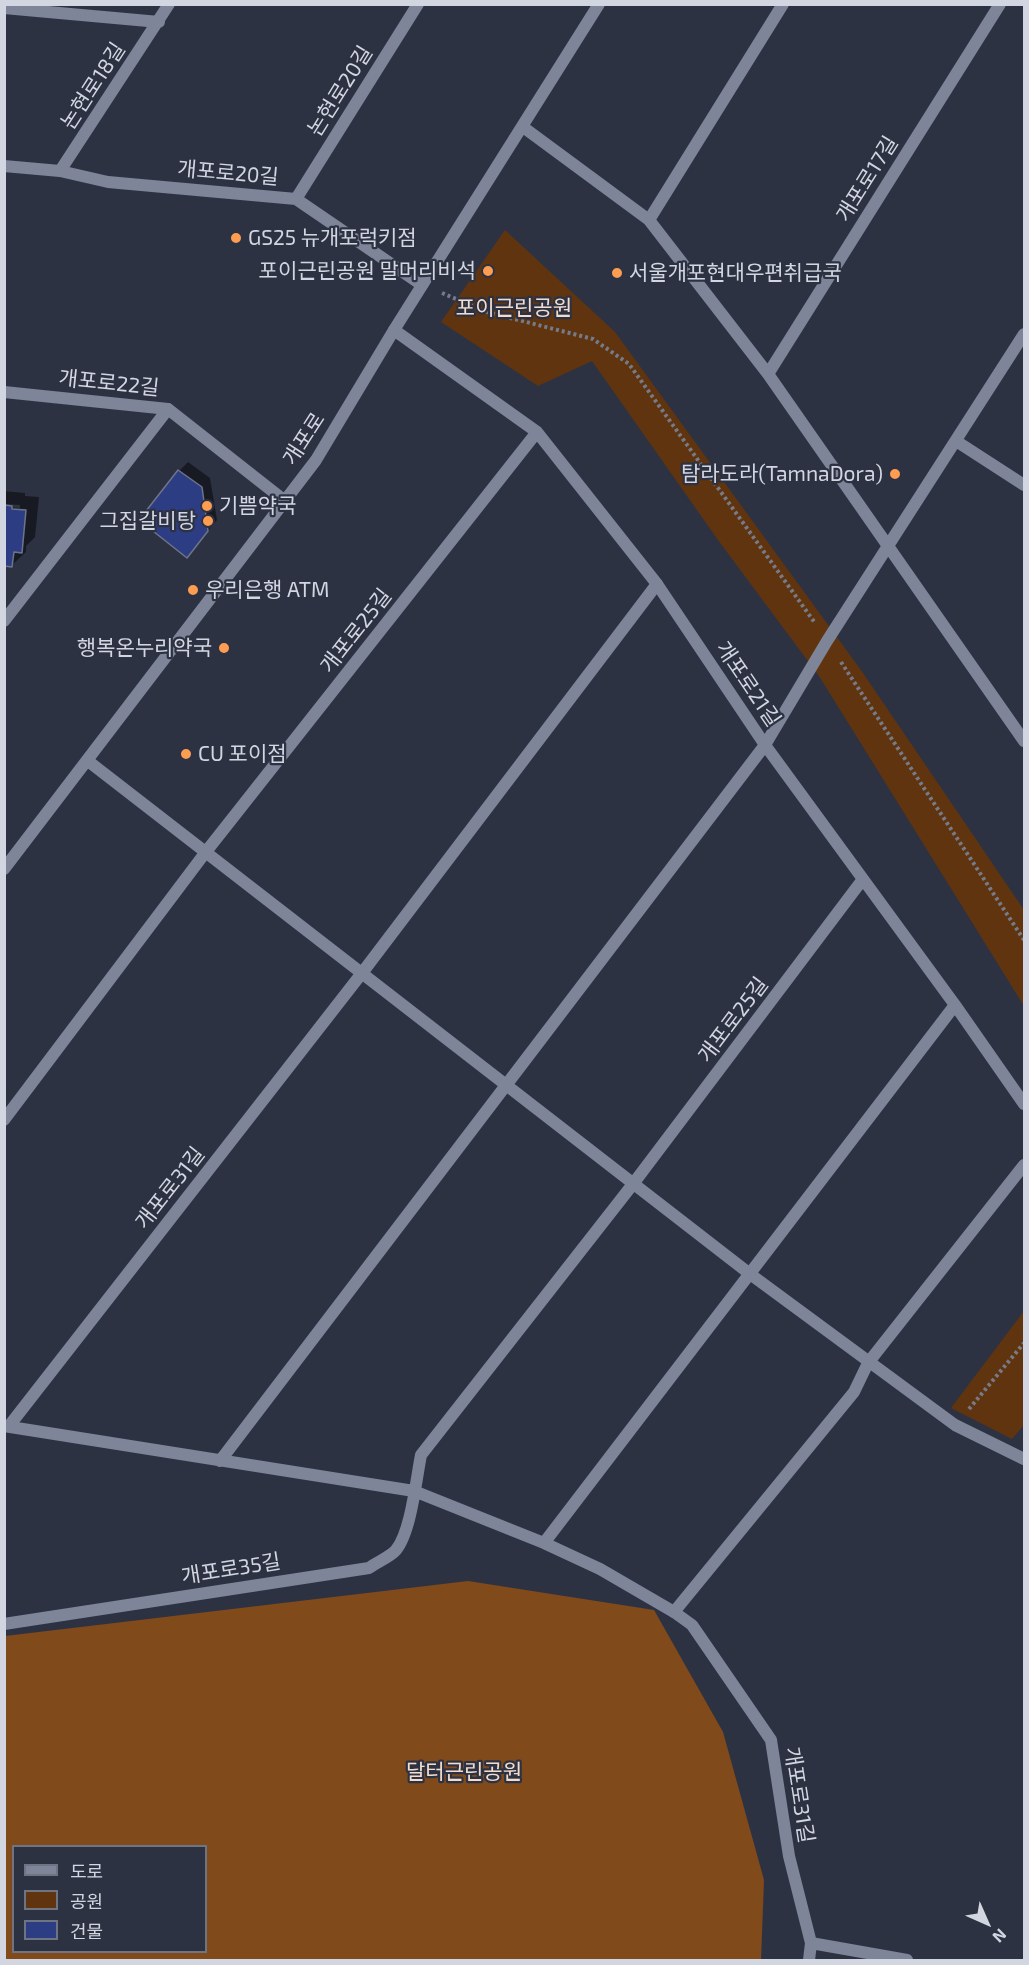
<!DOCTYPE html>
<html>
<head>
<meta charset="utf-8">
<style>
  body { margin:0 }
  #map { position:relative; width:1029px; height:1965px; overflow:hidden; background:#2d3243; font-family:"Exo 2","Noto Sans KR",sans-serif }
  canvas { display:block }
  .frame { position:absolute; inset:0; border:6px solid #d2d6e1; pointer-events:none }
  .legend { position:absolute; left:12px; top:1845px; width:195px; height:108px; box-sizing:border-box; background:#2d3243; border:2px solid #6f7482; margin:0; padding:8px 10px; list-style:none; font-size:18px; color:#d2d6e1 }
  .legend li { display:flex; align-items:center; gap:12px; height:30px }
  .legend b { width:30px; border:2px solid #6f7482 }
  .north { position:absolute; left:957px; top:1893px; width:60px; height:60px; -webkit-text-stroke:4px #2d3243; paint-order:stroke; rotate:135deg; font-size:16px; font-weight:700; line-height:24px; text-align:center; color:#d2d6e1 }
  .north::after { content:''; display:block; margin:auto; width:21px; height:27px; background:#d2d6e1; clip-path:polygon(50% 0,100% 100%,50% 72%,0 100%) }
</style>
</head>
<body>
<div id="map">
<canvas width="1029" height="1965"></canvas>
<div class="frame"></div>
<ul class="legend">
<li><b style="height:8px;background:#7e8599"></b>도로</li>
<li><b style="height:16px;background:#60340e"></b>공원</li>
<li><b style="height:16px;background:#2d3d84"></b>건물</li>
</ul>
<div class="north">N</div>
</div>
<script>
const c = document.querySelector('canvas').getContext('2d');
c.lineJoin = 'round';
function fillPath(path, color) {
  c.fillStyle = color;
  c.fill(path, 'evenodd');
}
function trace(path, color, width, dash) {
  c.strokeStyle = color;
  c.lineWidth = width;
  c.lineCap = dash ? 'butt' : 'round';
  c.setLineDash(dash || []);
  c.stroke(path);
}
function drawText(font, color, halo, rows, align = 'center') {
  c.font = font + ' "Exo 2","Noto Sans KR",sans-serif';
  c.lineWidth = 4.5;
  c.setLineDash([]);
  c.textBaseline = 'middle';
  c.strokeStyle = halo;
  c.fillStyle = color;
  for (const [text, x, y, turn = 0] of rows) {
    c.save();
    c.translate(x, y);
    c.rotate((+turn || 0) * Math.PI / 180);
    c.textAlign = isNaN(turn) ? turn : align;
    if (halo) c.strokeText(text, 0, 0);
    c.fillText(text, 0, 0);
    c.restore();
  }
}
fillPath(new Path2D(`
  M505 230 615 332 863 673 1024 910V1006L819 676 718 540 592 361 538 386 441 322Z
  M1024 1311V1425L1012 1439 951 1408Z`), '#60340e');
fillPath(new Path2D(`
  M468 1581 654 1610 723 1732 764 1880 761 1960H5V1636ZM14 1846H206V1952H14Z`), '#814a1b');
fillPath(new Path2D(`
  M188 462 210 478 217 520 187 556 179 471Z
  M4 491 25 493V496L39 497 35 537 26 546V552L12 565 4 507 20 508V505L4 504Z`), '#0007');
const building = new Path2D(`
  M178 470 202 487 208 531 187 558 139 520Z
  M4 505 12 506V509L26 510 22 553 14 552 12 567 4 566Z`);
fillPath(building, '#2d3d84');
trace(building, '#6e7589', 1.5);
trace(new Path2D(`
  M442 293 487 312 593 339 629 364 815 623
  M841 662 1024 940
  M969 1409 1024 1343`), '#767b89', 4, [3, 3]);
trace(new Path2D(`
  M362 973 657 584
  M4 1120 205 853
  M674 1612 854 1392 868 1363 1024 1165`), '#7e8599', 12);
trace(new Path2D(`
  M4 8 159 22
  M523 127 649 220 768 374 1024 741
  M4 166 60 171 108 182 296 199 422 285
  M60 171 169 4
  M296 199 418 4
  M649 220 783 4
  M394 330 537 432 657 584 765 745 955 1005 1024 1104
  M768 374 1000 4
  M956 441 1024 485
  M4 621 168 409
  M88 761 750 1274 955 1425 1024 1459
  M205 853 537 432
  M4 1426 414 1491 544 1543 600 1569 674 1612 692 1625 771 1740 789 1856 811 1943 809 1960
  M9 1426 362 973
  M220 1461 765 745 827 641 1024 334
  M544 1543 955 1005
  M4 1624 369 1568C377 1562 390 1557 396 1550 411 1532 416 1480 421 1455L633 1184 863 879
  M811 1943 907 1960`), '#7e8599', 12);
trace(new Path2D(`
  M4 392 168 409 285 501
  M4 869 316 460 394 330 599 4`), '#7e8599', 12);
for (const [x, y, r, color] of [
  [236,238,6,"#fc9d52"],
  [488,271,6,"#fc9d52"],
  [617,273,6,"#fc9d52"],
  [895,474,6,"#fc9d52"],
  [207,506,6,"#fc9d52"],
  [208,521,6,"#fc9d52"],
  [193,590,6,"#fc9d52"],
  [224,648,6,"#fc9d52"],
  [186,754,6,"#fc9d52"]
]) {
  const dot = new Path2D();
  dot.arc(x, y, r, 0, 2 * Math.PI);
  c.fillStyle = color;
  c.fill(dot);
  trace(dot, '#2d3243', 2);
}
drawText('21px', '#d2d6e1', '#2d3243', [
  ["논현로18길",93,86,-57],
  ["논현로20길",340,91,-58],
  ["개포로20길",228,173,5],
  ["개포로17길",867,179,-58],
  ["개포로22길",109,383,6],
  ["개포로",304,439,-57],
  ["개포로25길",356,631,-52],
  ["개포로21길",748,684,56],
  ["개포로25길",733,1020,-53],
  ["개포로31길",170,1188,-52],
  ["개포로35길",231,1569,-9],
  ["개포로31길",799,1795,81]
]);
drawText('21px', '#d2d6e1', '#2d3243', [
  ["GS25 뉴개포럭키점",248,238],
  ["포이근린공원 말머리비석",476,271,"right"],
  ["서울개포현대우편취급국",629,273],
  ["탐라도라(TamnaDora)",883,474,"right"],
  ["기쁨약국",219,506],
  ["그집갈비탕",196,521,"right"],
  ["우리은행 ATM",205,590],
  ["행복온누리약국",212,648,"right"],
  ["CU 포이점",198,754]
], 'left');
drawText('21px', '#f1dcce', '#2d3243', [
  ["포이근린공원",514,308],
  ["달터근린공원",464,1772]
]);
</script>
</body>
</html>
